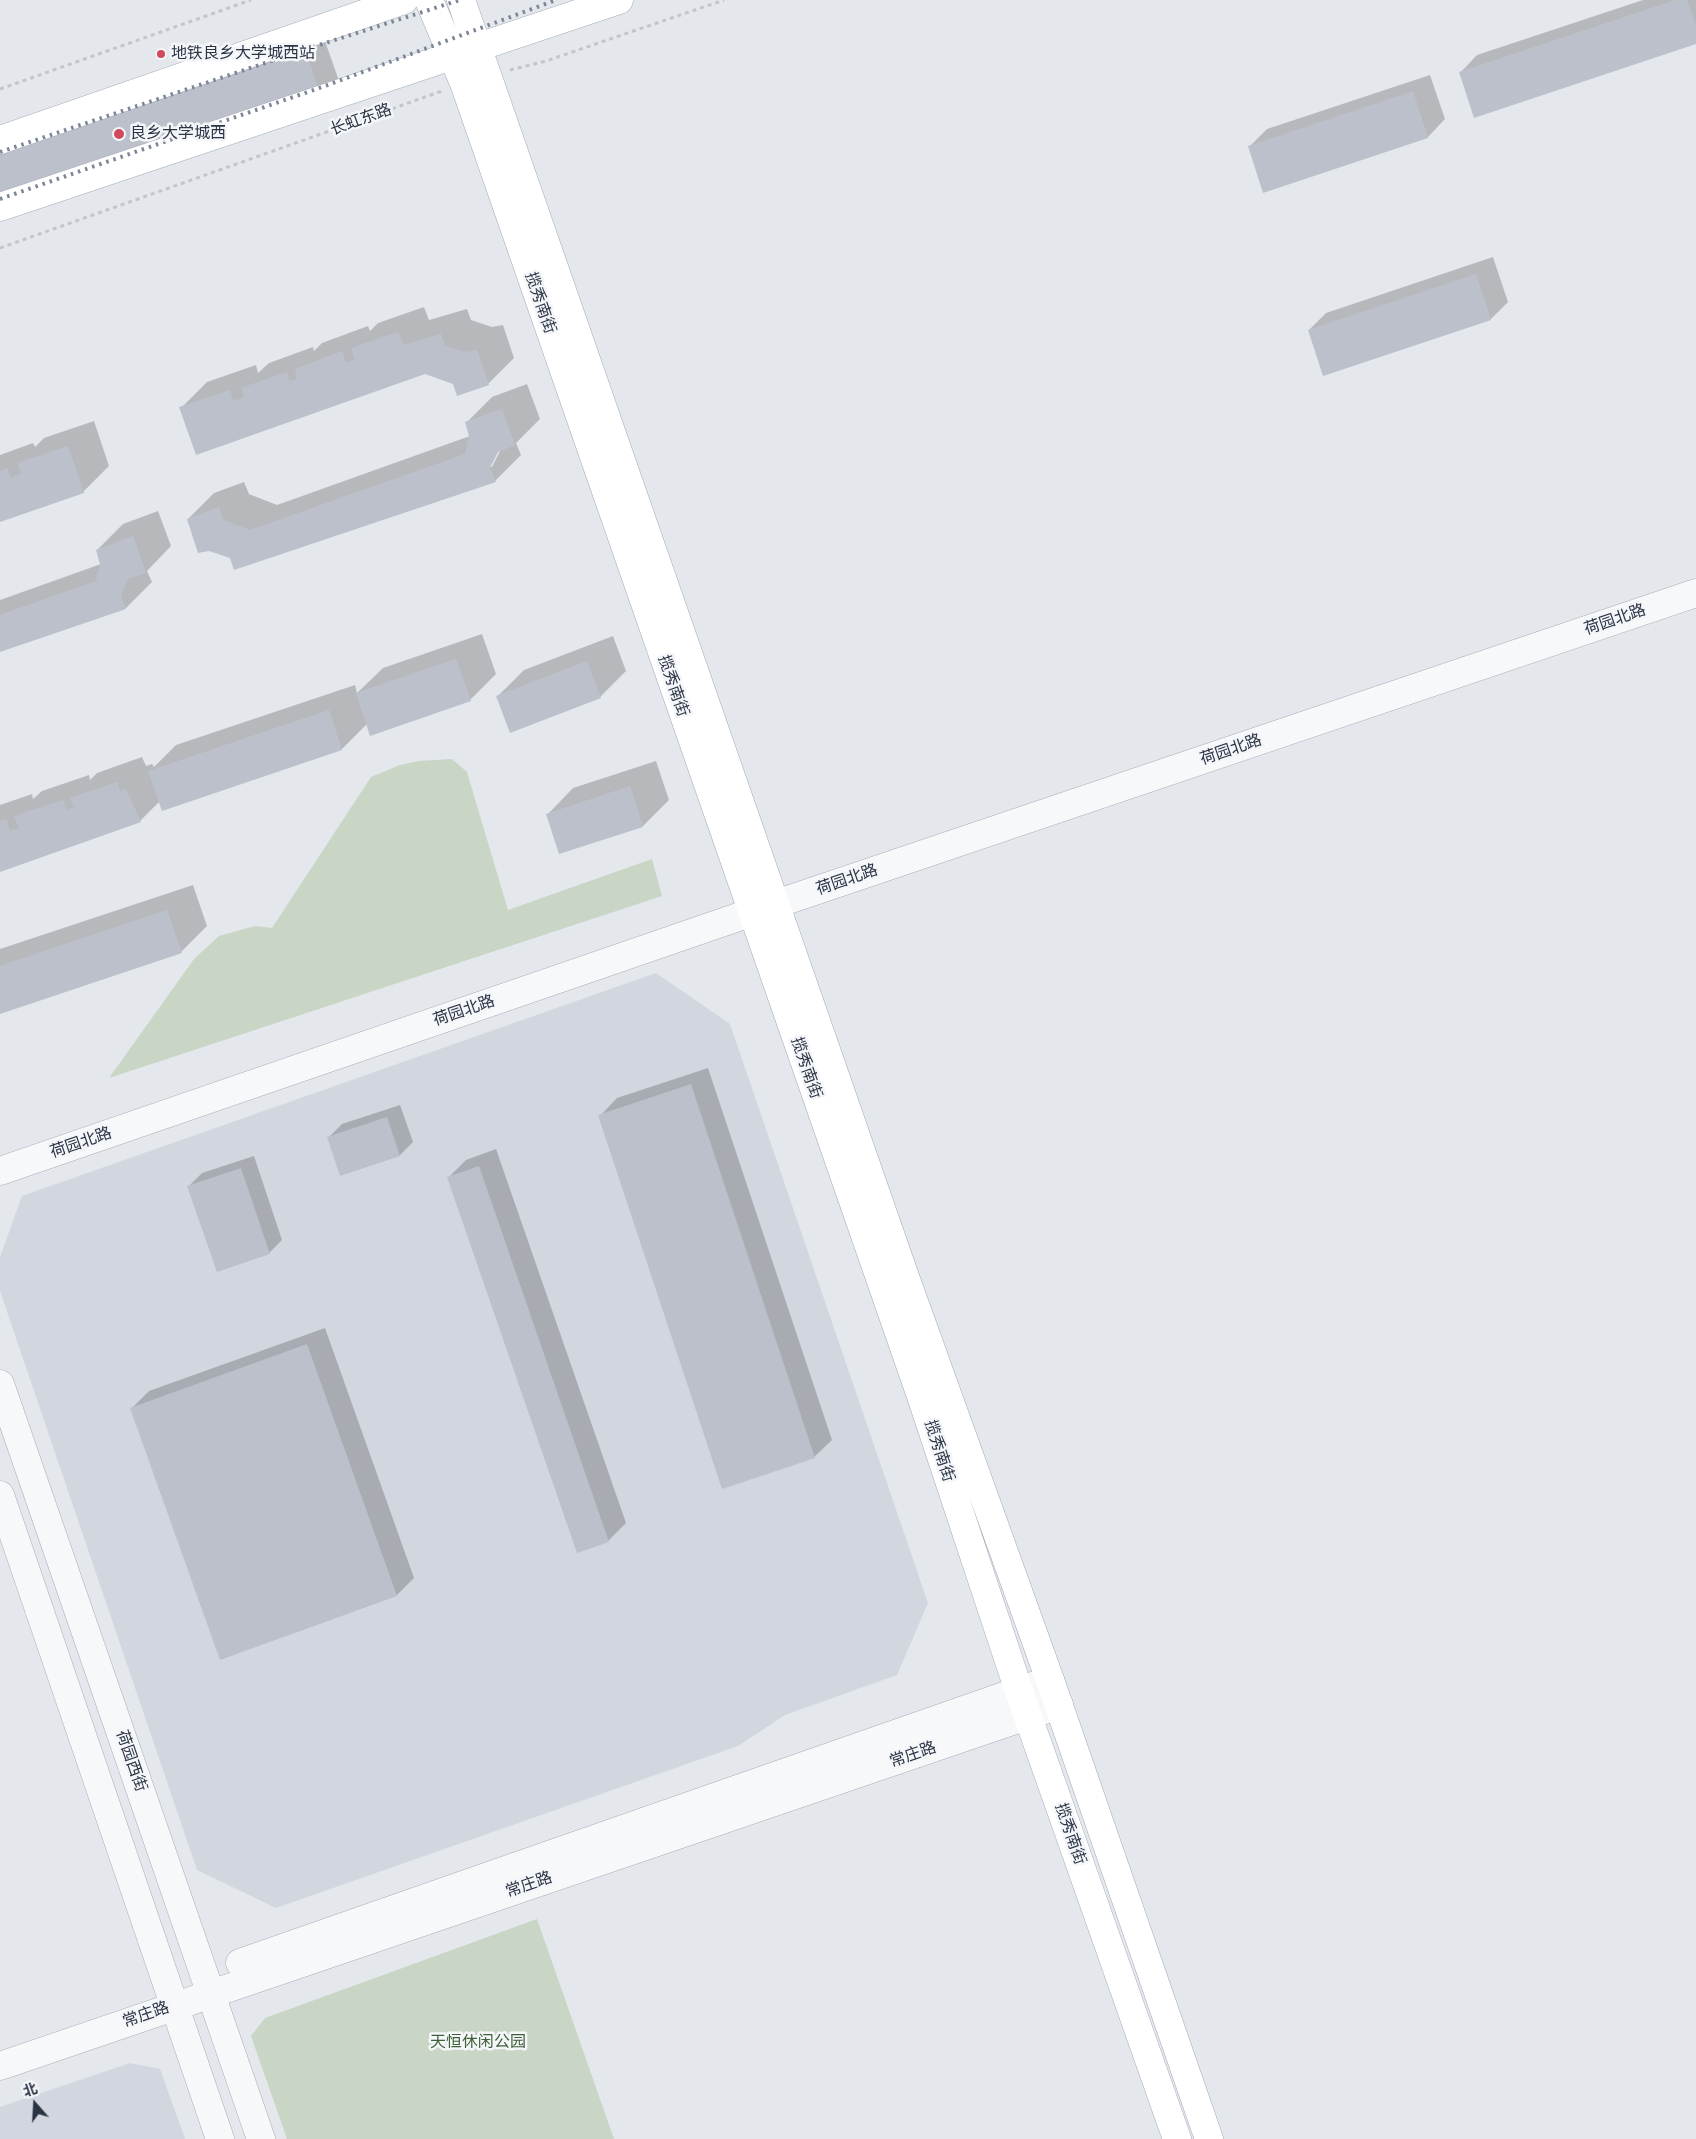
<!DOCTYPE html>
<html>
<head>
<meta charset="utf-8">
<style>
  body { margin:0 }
  #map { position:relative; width:1696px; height:2139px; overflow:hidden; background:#e4e7ec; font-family:Arial,"Noto Sans SC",sans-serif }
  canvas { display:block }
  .north { position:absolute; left:10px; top:2079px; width:50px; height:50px; -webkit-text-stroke:4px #f4f6f9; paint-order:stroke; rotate:341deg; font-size:14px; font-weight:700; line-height:20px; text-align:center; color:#2b3445 }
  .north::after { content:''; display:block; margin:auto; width:18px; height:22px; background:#2b3445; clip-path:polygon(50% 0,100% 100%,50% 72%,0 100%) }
</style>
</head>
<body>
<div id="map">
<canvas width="1696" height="2139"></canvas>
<div class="north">北</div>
</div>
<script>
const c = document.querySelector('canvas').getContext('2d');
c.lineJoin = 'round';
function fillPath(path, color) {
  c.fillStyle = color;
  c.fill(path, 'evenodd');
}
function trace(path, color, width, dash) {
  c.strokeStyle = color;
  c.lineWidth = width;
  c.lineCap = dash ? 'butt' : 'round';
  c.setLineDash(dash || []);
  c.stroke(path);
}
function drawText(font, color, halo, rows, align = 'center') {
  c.font = font + ' Arial,"Noto Sans SC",sans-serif';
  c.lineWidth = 5;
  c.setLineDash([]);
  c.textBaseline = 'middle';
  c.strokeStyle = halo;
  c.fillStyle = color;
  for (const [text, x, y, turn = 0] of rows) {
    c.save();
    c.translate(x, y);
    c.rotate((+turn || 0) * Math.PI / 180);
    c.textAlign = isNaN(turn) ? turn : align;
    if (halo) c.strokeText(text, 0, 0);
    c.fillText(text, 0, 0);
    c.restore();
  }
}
fillPath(new Path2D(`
  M656 973 730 1024 928 1603 897 1675 785 1715 738 1746 276 1908 197 1870 0 1291V1257L22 1196Z
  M130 2063 160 2069 185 2139H0V2107Z`), '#d2d6de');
fillPath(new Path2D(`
  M452 759 467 772 508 910 652 859 662 896 109 1078 194 959 219 936 255 926 272 928 371 777 400 765 419 761Z
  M537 1919 614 2139H287L251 2036 265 2018Z`), '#c9d6c5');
fillPath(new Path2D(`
  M1643 0H1696V43L1460 73 1477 55Z
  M318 21 339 81 0 210Z
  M1430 75 1445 119 1428 137 1264 191 1249 147 1267 129Z
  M1493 257 1508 302 1491 319 1309 330 1326 313Z
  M424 307 429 320 467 309 471 320 492 327 503 325 514 358 488 384 454 383 425 373 197 453 181 408 207 382 256 365 258 373 269 363 313 347 314 351 322 343 368 326 370 331 378 323Z
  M527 384 540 419 516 443 521 455 495 481 231 557 188 519 214 493 244 482 249 494 277 505 470 436 466 423 492 397ZM500 446 502 447 492 467H489Z
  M94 421 109 466 83 492 0 520V455L33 443 35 447 44 438Z
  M158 511 171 546 147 571 152 582 126 608 0 651V600L101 564 97 550 123 524Z
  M482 634 496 674 470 700 368 723 342 749 160 801 140 821 0 871V805L32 794 33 799 42 791 89 775 90 780 97 773 142 757 146 766 152 764 154 767 176 745 355 685 357 693 383 668Z
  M613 636 626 671 600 697 498 696 524 670Z
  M656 761 669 800 643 826 560 853 548 814 573 788Z
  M193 885 207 926 181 952 0 1013V949Z
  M708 1068 832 1440 814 1457 600 1116 617 1098Z
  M400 1105 413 1142 400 1155 341 1175 329 1137 342 1124Z
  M496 1149 626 1523 608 1541 449 1177 466 1160Z
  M254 1156 282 1240 269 1253 189 1186 202 1173Z
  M325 1328 414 1578 397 1595 221 1658 132 1408 149 1391Z`), '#0003');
fillPath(new Path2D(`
  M1675 0H1687L1696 26V44L1474 118 1459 72Z
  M301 37 322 100 0 211V141Z
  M1413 91 1428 138 1263 193 1248 146Z
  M1476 274 1491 320 1323 376 1308 330Z
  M398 332 404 345 441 334 445 346 466 352 477 350 489 385 457 396 453 384 425 374 196 455 179 407 230 390 233 401 244 397 241 388 287 372 290 381 297 379 295 369 342 351 346 363 355 360 351 348Z
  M502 409 515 445 498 452 490 468 496 482 234 570 230 558 209 551 198 553 187 519 219 507 223 520 250 530 465 454 469 436 465 422Z
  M68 446 84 493 0 522V471L7 468 11 478 22 474 17 463Z
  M133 536 146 573 128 579 121 596 126 609 0 652V615L96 581 100 564 96 550Z
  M456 659 471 701 370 736 356 693Z
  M587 661 601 698 510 733 496 696Z
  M329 710 342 750 162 811 148 771Z
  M117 782 120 791 126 789 141 822 0 872V821L6 819 10 831 19 828 14 816 63 800 67 810 74 807 70 798Z
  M630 786 643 827 559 854 546 814Z
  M167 910 182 953 0 1014V966Z
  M691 1084 815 1458 722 1489 598 1115Z
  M387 1117 400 1156 340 1176 327 1137Z
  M479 1166 609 1542 577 1553 447 1177Z
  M241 1168 270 1254 217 1272 187 1186Z
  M307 1344 397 1596 220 1660 130 1408Z`), '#bbc0ca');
const minor = new Path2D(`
  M0 1171 776 904 1696 593
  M0 1384 261 2139
  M0 1495 220 2139
  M240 1963 1050 1680
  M0 2066 1059 1705`);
const major = new Path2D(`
  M429 0 464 83 922 1399 1019 1691 1177 2139
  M461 0 904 1274 1050 1680 1209 2139
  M0 140 404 0
  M0 207 619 0`);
trace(minor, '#a9aeb7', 29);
trace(major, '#a3abb8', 29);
trace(new Path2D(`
  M510 70 546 61 724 0
  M0 89 251 0
  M0 248 442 91`), '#c2c5cb', 3, [4, 4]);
trace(minor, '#f7f8fa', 28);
trace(major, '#fff', 28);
trace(new Path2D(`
  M0 152 313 47 460 0
  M0 199 325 86 556 0`), '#7d8696', 4, [2.5, 5]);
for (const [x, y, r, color] of [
  [161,54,5,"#d1495b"],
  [119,134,6,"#d1495b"]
]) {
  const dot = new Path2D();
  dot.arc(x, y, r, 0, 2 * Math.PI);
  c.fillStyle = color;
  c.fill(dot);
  trace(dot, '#f4f6f9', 2);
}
drawText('16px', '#2b3445', '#f4f6f9', [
  ["地铁良乡大学城西站",171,54],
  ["良乡大学城西",130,134]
], 'left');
drawText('16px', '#2b3445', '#f4f6f9', [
  ["长虹东路",361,120,-20],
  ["揽秀南街",540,303,71],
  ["荷园北路",1615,620,-19],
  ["揽秀南街",673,686,71],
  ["荷园北路",1231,750,-19],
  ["荷园北路",847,880,-19],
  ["荷园北路",464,1011,-19],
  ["揽秀南街",806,1068,71],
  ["荷园北路",81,1143,-19],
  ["揽秀南街",939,1451,72],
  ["常庄路",913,1755,-19],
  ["荷园西街",131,1761,71],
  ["揽秀南街",1070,1834,71],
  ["常庄路",529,1885,-19],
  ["常庄路",146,2015,-19]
]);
drawText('16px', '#3f6138', '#f4f6f9', [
  ["天恒休闲公园",478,2043]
]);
</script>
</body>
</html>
